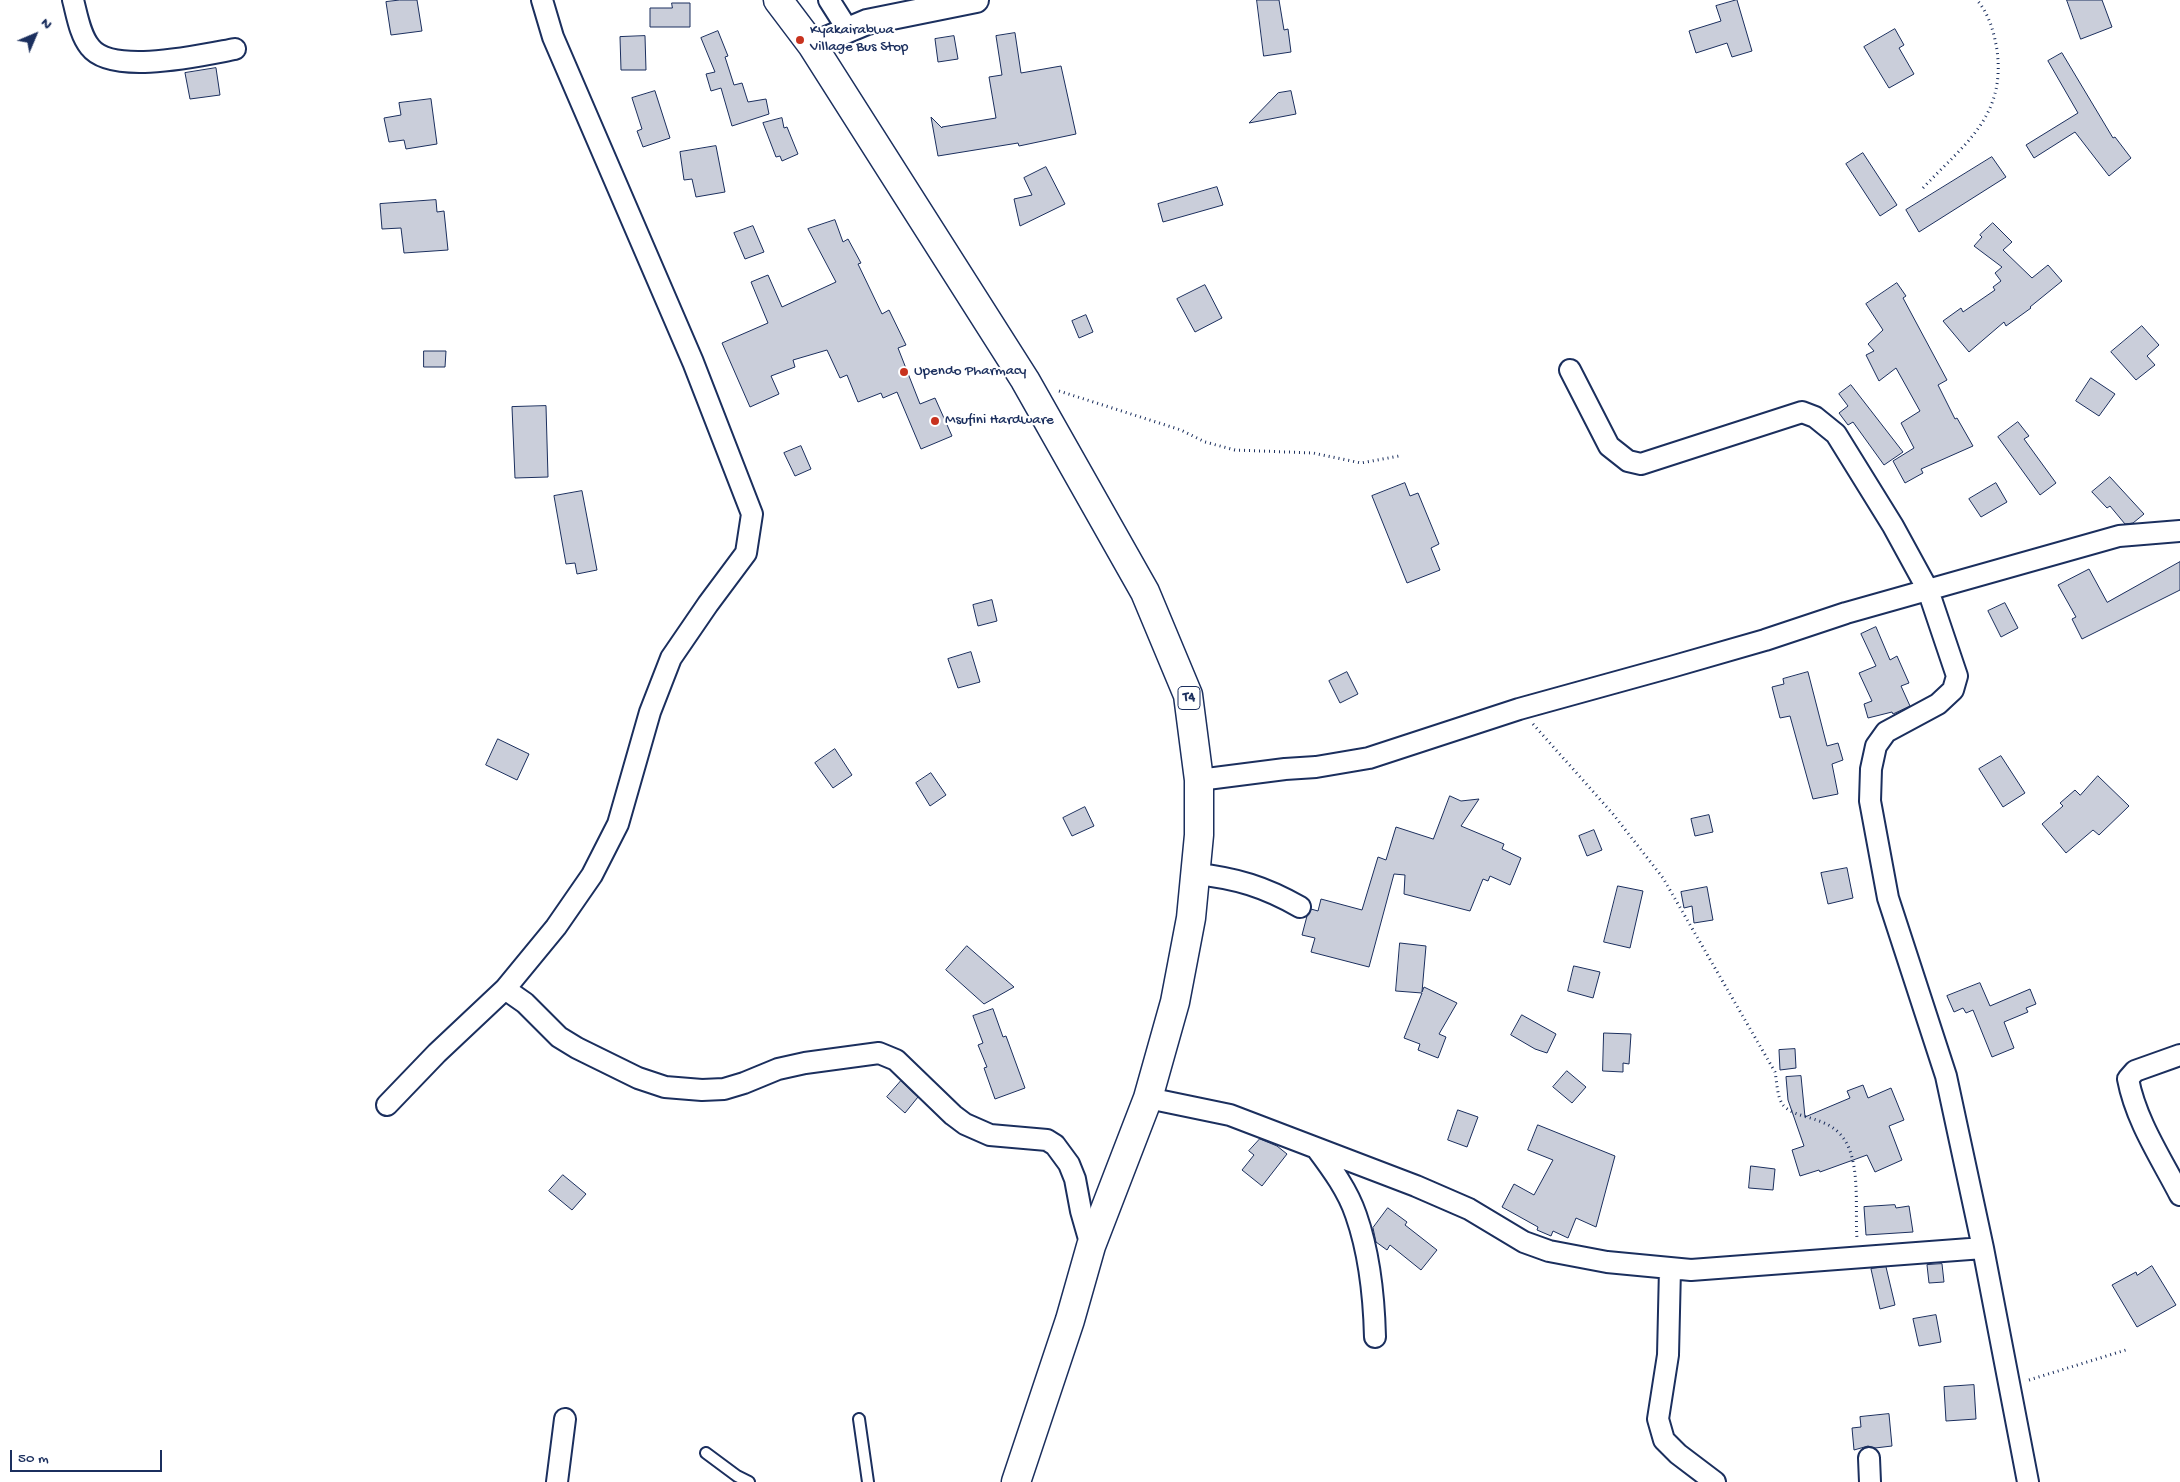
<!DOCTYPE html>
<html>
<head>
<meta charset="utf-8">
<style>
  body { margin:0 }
  #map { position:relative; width:2180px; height:1482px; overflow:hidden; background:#fff; font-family:"Gochi Hand",sans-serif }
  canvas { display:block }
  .north { position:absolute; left:10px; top:10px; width:50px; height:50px; -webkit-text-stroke:4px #fff; paint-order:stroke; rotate:45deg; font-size:14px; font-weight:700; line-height:20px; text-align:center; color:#1b2f5e }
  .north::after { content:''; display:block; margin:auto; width:18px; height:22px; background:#1b2f5e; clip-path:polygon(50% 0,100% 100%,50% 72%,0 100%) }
  .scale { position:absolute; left:10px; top:1450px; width:152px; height:22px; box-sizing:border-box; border:2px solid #1b2f5e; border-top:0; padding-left:6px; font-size:15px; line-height:18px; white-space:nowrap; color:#1b2f5e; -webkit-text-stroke:4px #fff; paint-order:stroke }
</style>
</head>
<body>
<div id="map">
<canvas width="2180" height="1482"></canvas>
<div class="north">N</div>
<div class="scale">50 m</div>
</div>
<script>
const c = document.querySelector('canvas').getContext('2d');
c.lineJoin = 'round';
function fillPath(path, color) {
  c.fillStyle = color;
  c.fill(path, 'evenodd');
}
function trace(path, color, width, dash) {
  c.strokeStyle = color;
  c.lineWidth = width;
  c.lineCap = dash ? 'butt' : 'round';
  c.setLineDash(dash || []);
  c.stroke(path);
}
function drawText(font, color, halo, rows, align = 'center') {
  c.font = font + ' "Gochi Hand",sans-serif';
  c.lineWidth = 4.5;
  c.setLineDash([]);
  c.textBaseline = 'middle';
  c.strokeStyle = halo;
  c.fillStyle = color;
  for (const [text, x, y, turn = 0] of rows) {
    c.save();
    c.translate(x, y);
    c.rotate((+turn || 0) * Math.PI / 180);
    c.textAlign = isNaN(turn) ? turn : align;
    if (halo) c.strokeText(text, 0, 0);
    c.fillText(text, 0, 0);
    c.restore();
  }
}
const building = new Path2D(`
  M400 0H417L422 31 391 35 386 2Z
  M1257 0H1279L1284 30 1288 29 1291 52 1264 56Z
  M1737 0 1752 51 1732 57 1727 43 1696 53 1689 31 1721 21 1716 6Z
  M2067 0H2102L2112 27 2081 39Z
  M672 3H690V27H650V8H672Z
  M1895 29 1904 45 1899 48 1914 74 1889 88 1864 47Z
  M718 31 728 56 725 57 734 85 742 83 748 102 766 99 769 114 732 126 721 88 711 91 706 74 715 72 701 38Z
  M1015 33 1021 73 1061 66 1076 134 1019 146 1018 143 938 156 931 117 942 128V127L996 118 989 77 1002 75 996 36Z
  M645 36 646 70H621L620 37Z
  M954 36 958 59 938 62 935 39Z
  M2062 53 2113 138 2115 137 2131 158 2109 176 2075 132 2034 158 2026 145 2078 113 2048 61Z
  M216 68 220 95 190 99 185 73Z
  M655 91 670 138 643 147 637 131 642 129 632 98Z
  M1291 91 1296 114 1249 123 1278 93Z
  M431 99 437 144 406 149 404 140 389 142 384 118 401 115 399 103Z
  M782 118 784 128 787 127 798 154 782 161 780 156 776 157 763 123Z
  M716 146 725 192 696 197 692 179 684 180 680 152Z
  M1863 153 1897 205 1880 216 1846 164Z
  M1992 157 2006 177 1919 232 1906 210Z
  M1046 167 1065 204 1020 226 1014 199 1032 195 1024 178Z
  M1217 187 1223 205 1163 222 1158 204Z
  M436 200 437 212 444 211 448 250 404 253 401 228 382 229 380 204Z
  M835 220 843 242 848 239 861 263 858 264 882 314 889 310 906 345 898 348 920 404 935 398 952 436 921 449 897 392 883 398 881 393 858 402 847 375 840 378 827 350 793 360 795 367 771 376 779 394 750 407 722 343 768 323 751 282 768 275 782 307 836 282 808 229Z
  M1993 223 2012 242 2003 250 2032 278 2048 265 2062 281 2030 307 2031 308 2006 326 2004 322 1969 352 1943 321 1961 308 1963 312 1995 290 1993 287 2001 281 1995 273 2002 267 1974 246 1982 237 1980 235Z
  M753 226 764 252 745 259 734 233Z
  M1897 283 1906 296 1903 298 1947 380 1938 385 1955 419 1957 418 1973 446 1921 469 1923 473 1905 483 1893 461 1914 448 1901 423 1920 411 1896 368 1879 381 1866 355 1874 351 1868 344 1883 330 1866 304Z
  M1205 285 1222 318 1195 332 1177 299Z
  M1086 315 1093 332 1079 338 1072 321Z
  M2142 326 2159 345 2147 356 2155 365 2136 380 2111 352Z
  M424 351H446L445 367H424Z
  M2091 378 2115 394 2099 416 2076 401Z
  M1851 385 1903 452 1884 465 1853 422 1848 425 1839 413 1848 406 1839 394Z
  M546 406 548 477 515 478 512 407Z
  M2018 422 2029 436 2024 439 2056 483 2040 495 1998 437Z
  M801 446 811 469 795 476 784 453Z
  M2110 477 2144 514 2133 523 2125 524 2110 506 2107 508 2092 492Z
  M1405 483 1410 496 1418 493 1439 544 1431 548 1440 570 1407 583 1372 496Z
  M1996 483 2007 502 1981 517 1969 499Z
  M582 491 597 570 577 574 575 563 566 564 554 496Z
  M2180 562V590L2082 639 2072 619 2076 617 2058 585 2089 569 2107 602Z
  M992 600 997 621 978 626 973 605Z
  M2005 603 2018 628 2001 637 1988 611Z
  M1876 627 1890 660 1897 656 1909 683 1901 686 1910 706 1893 714 1892 712 1868 718 1864 704 1872 701 1859 673 1876 666 1861 634Z
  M971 652 980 682 958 688 948 659Z
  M1347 672 1358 694 1340 703 1329 681Z
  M1808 672 1827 746 1838 743 1843 760 1832 764 1838 794 1813 799 1790 716 1780 718 1772 687 1784 684 1783 679Z
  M498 739 529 754 517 780 486 765Z
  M835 749 852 775 833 788 815 763Z
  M2001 756 2025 793 2003 807 1979 769Z
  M931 773 946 795 930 806 916 783Z
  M2098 776 2129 806 2099 835 2093 830 2066 853 2042 824 2063 806 2060 803 2075 790 2080 795Z
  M1450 796 1461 801 1479 799 1461 826 1504 844 1502 849 1521 858 1510 885 1490 876 1488 881 1483 879 1470 911 1404 894 1405 875 1394 874 1369 967 1311 952 1315 938 1302 935 1307 916 1311 909 1318 911 1321 899 1362 910 1378 857 1386 860 1396 827 1433 839Z
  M1085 807 1094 826 1072 836 1063 818Z
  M1709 815 1713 832 1695 836 1691 819Z
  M1594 830 1602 850 1587 856 1579 836Z
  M1847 868 1853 898 1828 904 1821 873Z
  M1618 886 1643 891 1630 948 1604 942Z
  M1707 887 1713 920 1694 923 1692 906 1684 908 1681 892Z
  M1400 943 1426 946 1422 992 1424 987 1457 1003 1439 1034 1446 1037 1438 1058 1418 1050 1420 1044 1404 1038 1422 993 1396 991Z
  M967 946 1014 987 984 1004 946 970Z
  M1574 966 1600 972 1593 998 1568 991Z
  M1980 983 1990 1006 2030 989 2036 1004 2026 1008 2028 1012 2004 1022 2014 1048 1992 1057 1973 1010 1966 1013 1963 1008 1954 1012 1947 996Z
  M993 1009 1003 1037 1006 1036 1025 1088 995 1099 984 1068 987 1067 978 1045 983 1043 973 1016Z
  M1522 1015 1556 1034 1547 1053 1535 1049 1511 1035Z
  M1604 1033 1631 1034 1629 1064 1623 1063V1072L1603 1071Z
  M1795 1049 1796 1068 1780 1070 1779 1050Z
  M1567 1071 1586 1087 1572 1103 1553 1087Z
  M1801 1076 1805 1117 1850 1098 1847 1091 1863 1085 1868 1098 1891 1088 1904 1120 1889 1126 1902 1160 1875 1172 1867 1155 1820 1172 1819 1170 1800 1176 1792 1150 1804 1146 1788 1100 1786 1077Z
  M901 1081 918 1097 905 1113 887 1097Z
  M1458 1110 1478 1117 1467 1147 1448 1140Z
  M1538 1125 1615 1156 1596 1227 1576 1218 1568 1238 1553 1231 1551 1236 1537 1230 1538 1227 1502 1207 1514 1184 1534 1195 1553 1160 1528 1150Z
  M1260 1139 1277 1146 1287 1154 1262 1186 1242 1170 1254 1155 1249 1151Z
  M1751 1166 1775 1169 1773 1190 1749 1188Z
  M563 1175 586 1194 572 1210 549 1191Z
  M1895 1205 1896 1208 1909 1206 1913 1232 1866 1235 1864 1207Z
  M1388 1208 1407 1222 1405 1225 1437 1250 1421 1270 1390 1245 1387 1250 1376 1242 1373 1228Z
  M1942 1264 1944 1282 1929 1283 1927 1265Z
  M2152 1266 2176 1305 2137 1327 2112 1285 2136 1272 2137 1275Z
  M1886 1267 1895 1305 1880 1309 1871 1269Z
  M1936 1315 1941 1342 1919 1346 1913 1319Z
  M1974 1385 1976 1419 1946 1421 1944 1387Z
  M1889 1414 1892 1446 1875 1448 1868 1446 1854 1450 1852 1428 1861 1427 1860 1417Z`);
fillPath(building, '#caceda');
trace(building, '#1b2f5e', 1);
const service = new Path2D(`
  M859 1419 868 1482
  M706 1453 737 1476 749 1482`);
const minor = new Path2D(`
  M73 0C77 15 80 35 90 47 112 76 202 55 235 49
  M829 0 848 30
  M1570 370 1609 446 1628 461 1641 464 1802 412 1815 417 1836 434 1893 526 1928 590 1957 676 1953 690 1938 704 1886 732 1876 746 1871 769 1870 801 1888 898 1946 1076 1983 1248 2028 1482
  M1199 780 1285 769 1316 767 1369 758 1519 709 1671 667 1765 640 1846 613 2119 536 2180 531
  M1196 874C1236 878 1265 887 1300 907
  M505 989 525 1003 559 1037 577 1048 638 1078 665 1087 702 1090 724 1089 744 1083 778 1069 805 1063 879 1053 896 1060 953 1115 965 1124 990 1135 1047 1140 1055 1145 1069 1164 1075 1179 1081 1211 1091 1246
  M2180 1055 2135 1071 2128 1079C2136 1121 2161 1158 2180 1195
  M1148 1098 1230 1115 1416 1186 1469 1209 1524 1242 1549 1251 1607 1262 1691 1270 1983 1248
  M387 1105 437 1053 505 989 556 927 592 875 618 824 650 712 671 658 708 604 746 553 752 514 693 362 553 37 542 0
  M1317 1149C1332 1169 1348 1191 1356 1215 1370 1255 1374 1296 1375 1337
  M1670 1268 1668 1355 1658 1419 1664 1440 1678 1454 1715 1482
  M1869 1458 1870 1482
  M557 1482 565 1419`);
const tertiary = new Path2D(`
  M812 45 867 22 976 0`);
const trunk = new Path2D(`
  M778 0 812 45 1025 380 1145 592 1188 695 1199 780V835L1191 918 1175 1002 1148 1098 1091 1246 1070 1320 1016 1482`);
trace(service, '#1b2f5e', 14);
trace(minor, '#1b2f5e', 24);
trace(tertiary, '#1b2f5e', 28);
trace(trunk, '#1b2f5e', 31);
trace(new Path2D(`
  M1923 188C1964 144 2006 117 1997 50 1994 32 1989 14 1977 0
  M1059 391 1181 430 1205 442 1235 450 1313 453 1361 463 1399 456
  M1533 724 1613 814 1663 878 1775 1072C1777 1082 1777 1097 1783 1105 1796 1121 1832 1114 1847 1144 1860 1169 1855 1211 1857 1239
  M2029 1380 2129 1349`), '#1b2f5e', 3, [1, 4]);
trace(service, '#fff', 10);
trace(minor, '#fff', 20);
trace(tertiary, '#fff', 24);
trace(trunk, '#fff', 28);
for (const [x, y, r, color] of [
  [800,40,5,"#c8321e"],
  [904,372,5,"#c8321e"],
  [935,421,5,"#c8321e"]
]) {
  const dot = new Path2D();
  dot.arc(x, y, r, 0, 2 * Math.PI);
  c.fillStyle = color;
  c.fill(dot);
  trace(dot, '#fff', 2);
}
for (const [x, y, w] of [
  [1189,698,22]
]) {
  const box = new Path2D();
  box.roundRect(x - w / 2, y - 11.5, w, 23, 4);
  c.fillStyle = '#fff';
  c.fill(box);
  trace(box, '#1b2f5e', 1);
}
drawText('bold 14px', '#1b2f5e', null, [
  ["T4",1189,698]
]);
drawText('15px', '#1b2f5e', '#fff', [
  ["Kyakairabwa",810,31],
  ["Village Bus Stop",810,48],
  ["Upendo Pharmacy",914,372],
  ["Msufini Hardware",945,421]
], 'left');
</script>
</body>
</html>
